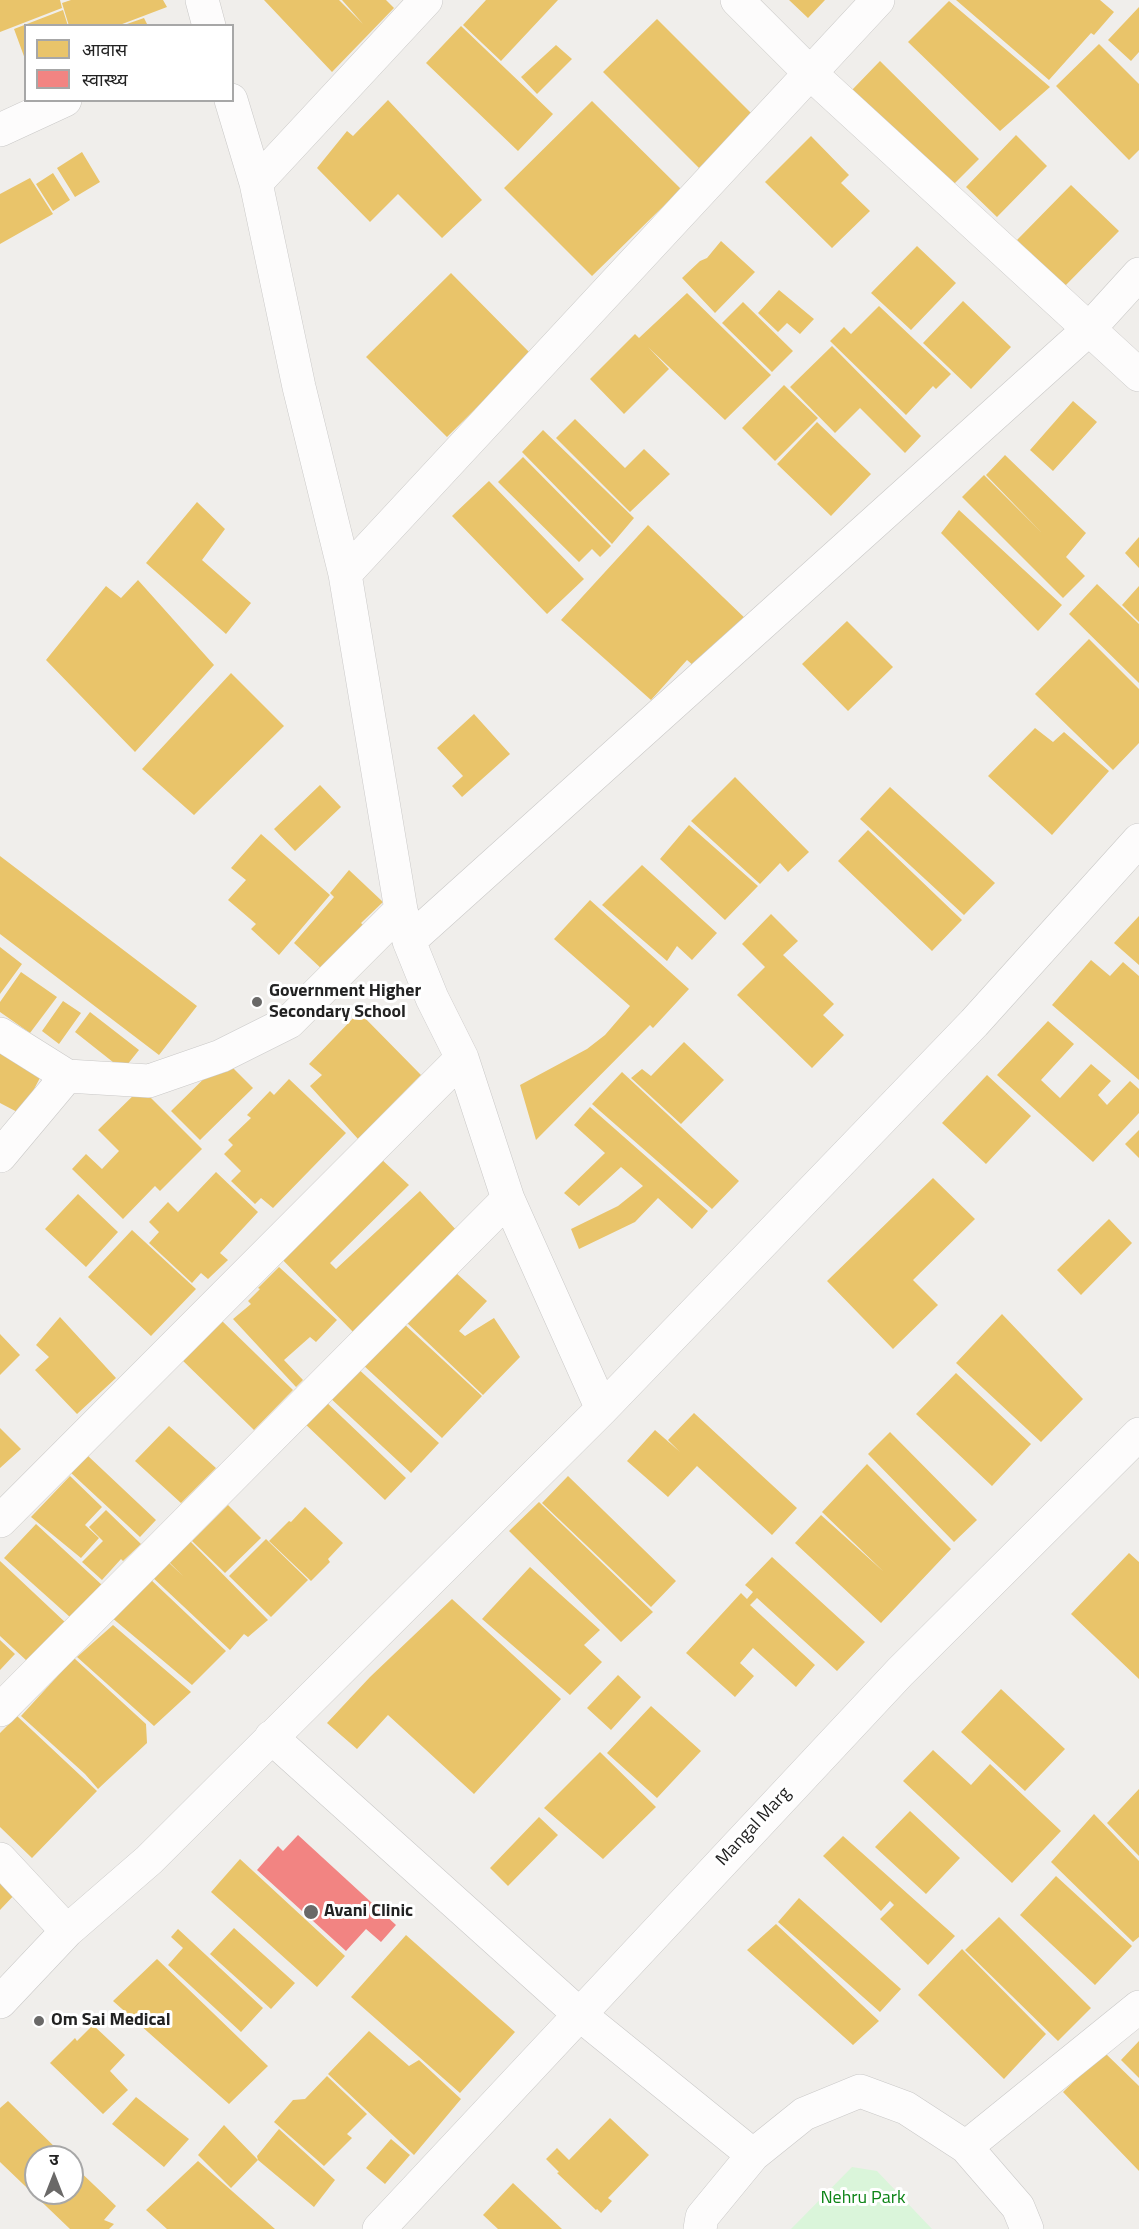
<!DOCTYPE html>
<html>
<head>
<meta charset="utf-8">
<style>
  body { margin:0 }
  #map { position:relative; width:1139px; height:2229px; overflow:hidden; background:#f0eeeb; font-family:"Titillium Web","Noto Sans Devanagari",sans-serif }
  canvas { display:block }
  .legend { position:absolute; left:24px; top:24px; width:210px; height:78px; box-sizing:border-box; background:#fff; border:2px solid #a7a7a7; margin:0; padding:8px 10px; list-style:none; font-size:18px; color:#222 }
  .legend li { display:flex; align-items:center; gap:12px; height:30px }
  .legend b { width:30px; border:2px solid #a7a7a7 }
  .north { position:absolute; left:24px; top:2145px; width:60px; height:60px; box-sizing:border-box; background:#fff; border:2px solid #a7a7a7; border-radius:50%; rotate:0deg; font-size:16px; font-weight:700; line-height:24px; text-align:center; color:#222 }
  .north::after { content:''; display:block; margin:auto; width:21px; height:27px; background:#6a6968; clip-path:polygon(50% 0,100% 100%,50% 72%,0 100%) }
</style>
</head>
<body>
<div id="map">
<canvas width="1139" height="2229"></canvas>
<ul class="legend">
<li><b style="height:16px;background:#e9c46a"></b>आवास</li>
<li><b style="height:16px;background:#f28482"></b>स्वास्थ्य</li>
</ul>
<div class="north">उ</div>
</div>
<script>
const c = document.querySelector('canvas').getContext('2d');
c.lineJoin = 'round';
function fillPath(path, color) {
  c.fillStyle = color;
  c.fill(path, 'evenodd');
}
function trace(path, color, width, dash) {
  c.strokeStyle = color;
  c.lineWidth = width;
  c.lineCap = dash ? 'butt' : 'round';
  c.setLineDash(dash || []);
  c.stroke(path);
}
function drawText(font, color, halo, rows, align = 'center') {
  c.font = font + ' "Titillium Web",sans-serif';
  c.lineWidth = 6;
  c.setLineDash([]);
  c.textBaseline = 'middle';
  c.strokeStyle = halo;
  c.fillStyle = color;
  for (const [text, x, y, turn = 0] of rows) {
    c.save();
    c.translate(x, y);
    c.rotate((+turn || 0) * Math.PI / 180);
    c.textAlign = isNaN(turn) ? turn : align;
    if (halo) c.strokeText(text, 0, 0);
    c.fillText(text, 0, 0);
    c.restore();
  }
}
fillPath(new Path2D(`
  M852 2167 877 2171 932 2229H791Z`), '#daf5da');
fillPath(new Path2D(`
  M0 0H60L62 8 0 32Z
  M71 0H163L167 7 117 26H69L62 3Z
  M264 0H339L363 24 342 0H386L394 8 332 72Z
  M486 0H558L501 61 463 25Z
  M789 0H825L808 18Z
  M956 0H1100L1114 12 1094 35 1091 33 1049 80Z
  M949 1 1050 87 1000 131 908 42Z
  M1139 7V52L1131 61 1108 40Z
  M63 10 68 26H26L25 59 14 29Z
  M144 18 148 26H124V25Z
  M657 19 753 115 699 168 603 72Z
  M461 26 553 114 518 151 426 63Z
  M1099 44 1139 84V150L1129 160 1056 86Z
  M556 45 572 59 537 94 521 77Z
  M880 61 979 159 950 188 852 90Z
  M388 100 482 200 442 238 398 194 370 222 317 168 347 131 353 136Z
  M592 101 681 189 592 276 504 188Z
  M1016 135 1047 166 997 217 966 187Z
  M811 136 849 175 841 183 870 211 832 248 765 182Z
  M82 152 100 182 75 197 57 168Z
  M53 173 70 200 53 211 36 184Z
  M30 178 53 214 0 244V194Z
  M1071 185 1119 231 1065 286 1017 240Z
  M721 241 755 272 715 313 682 278 700 261 707 258Z
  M917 246 956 283 911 330 871 293Z
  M451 273 531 354 447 437 366 357Z
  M779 290 814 319 800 334 787 323 778 332 758 313Z
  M687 293 771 375 725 420 648 347 669 369 624 414 590 379 635 334 639 338Z
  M963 301 1011 347 971 389 923 343Z
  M743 302 793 351 772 372 722 323Z
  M879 306 951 374 936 389 933 386 906 415 830 341 844 327 851 334Z
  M832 346 921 436 905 453 860 408 835 433 790 387Z
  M784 385 818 418 775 461 742 428Z
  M1073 401 1097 422 1053 471 1030 450Z
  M575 419 625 468 644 449 670 474 630 512 556 438Z
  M817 422 871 474 831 516 777 464Z
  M543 430 634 518 612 544 522 452Z
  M1005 455 1086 533 1066 557 1085 576 1063 598 962 497 984 475 1042 533 986 475Z
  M523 457 611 546 600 557 592 549 579 562 498 482Z
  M489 481 584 579 547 614 452 516Z
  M197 502 225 529 202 560 251 603 226 634 146 563Z
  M959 510 1062 605 1038 631 941 533Z
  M648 525 749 622 702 673 687 660 651 700 561 620Z
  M1139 537V568L1125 553Z
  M138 580 214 665 135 752 46 660 106 586 121 598Z
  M1097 584 1139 624V683L1069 614Z
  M1139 586V622L1122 605Z
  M847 621 893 667 848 711 802 664Z
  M1089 639 1139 689V743L1113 770 1035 694Z
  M231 673 284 726 194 815 142 769Z
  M474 714 510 754 462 797 452 786 463 776 437 748Z
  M1035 728 1053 742 1064 732 1109 771 1052 835 988 776Z
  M735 777 809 852 788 872 780 863 760 884 691 821Z
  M320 785 341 807 295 851 274 829Z
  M890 787 995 883 964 915 860 819Z
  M689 825 758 886 725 920 660 859Z
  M868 830 962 920 932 951 838 861Z
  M261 834 330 895 279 955 251 929 256 924 228 900 246 880 231 868Z
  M0 856 197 1006 159 1055 0 934Z
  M642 865 717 933 692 960 677 946 667 961 602 905Z
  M349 870 383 902 361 923 365 927 324 971 294 943 334 897 330 893Z
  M590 900 689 989 653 1028 650 1025 536 1140 520 1085 587 1049 605 1035 630 1006 554 939Z
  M771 914 798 941 783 955 834 1004 823 1015 844 1035 812 1068 737 995 765 967 742 944Z
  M1139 916V965L1114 943Z
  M0 947 22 964 0 994Z
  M1091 960 1110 976 1123 962 1139 976V1080L1052 1005Z
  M21 972 57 997 30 1033 0 1012V1002Z
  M63 1001 81 1013 59 1044 42 1031Z
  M90 1012 139 1050 123 1070 75 1032Z
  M359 1012 421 1075 358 1139 310 1086 322 1075 309 1064Z
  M1048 1021 1074 1044 1041 1080 1060 1098 1091 1064 1111 1081 1098 1095 1107 1105 1130 1081 1139 1089V1113L1093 1162 997 1075Z
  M684 1042 724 1080 681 1124 631 1078 642 1069 651 1076Z
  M0 1052 42 1074 21 1114 0 1103Z
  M224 1059 253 1088 200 1140 171 1111Z
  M622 1072 739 1181 712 1209 592 1104Z
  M987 1075 1031 1116 986 1164 942 1123Z
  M289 1079 346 1133 273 1208 261 1198 255 1204 231 1181 241 1171 224 1154 233 1145 228 1140 251 1118 247 1115 270 1091 274 1095Z
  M141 1088 202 1149 160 1191 155 1186 123 1219 72 1169 86 1154 102 1169 119 1151 98 1130Z
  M590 1107 708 1211 692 1229 658 1198 635 1222 579 1249 571 1229 618 1206 643 1186 621 1167 579 1206 564 1193 605 1153 574 1125Z
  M1139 1130V1158L1125 1144Z
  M379 1157 409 1185 330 1263 336 1269 420 1191 459 1233 356 1335 274 1251Z
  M216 1172 258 1212 220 1253 228 1260 208 1279 201 1273 192 1283 149 1243 159 1232 149 1222 168 1202 178 1212Z
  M933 1178 975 1219 913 1280 938 1305 893 1349 827 1281Z
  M78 1194 118 1232 86 1267 45 1229Z
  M1109 1219 1132 1243 1081 1295 1057 1270Z
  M132 1230 196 1289 151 1336 88 1277Z
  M279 1267 337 1320 316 1342 310 1337 284 1360 303 1380 296 1387 233 1319 251 1304 248 1301 260 1289 258 1288Z
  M455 1272 487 1301 459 1331 465 1336 494 1318 520 1357 483 1395 406 1322Z
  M1002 1314 1083 1399 1041 1442 956 1363Z
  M60 1317 116 1378 77 1414 35 1370 49 1357 36 1345Z
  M219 1318 293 1390 254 1430 179 1357Z
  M402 1322 482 1396 442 1438 362 1364Z
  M0 1334 20 1355 0 1375Z
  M355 1366 439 1443 411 1473 327 1395Z
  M956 1373 1031 1444 992 1486 916 1414Z
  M323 1399 406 1478 385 1500 302 1421Z
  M694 1413 797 1508 772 1535 697 1466 668 1497 627 1461 655 1430 680 1452 668 1440Z
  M169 1426 216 1468 181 1503 135 1461Z
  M0 1428 21 1449 0 1468Z
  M890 1432 977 1520 954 1542 868 1454Z
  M87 1455 156 1520 140 1537 70 1472Z
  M867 1464 951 1549 881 1623 795 1543 821 1515 884 1572 822 1512Z
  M70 1476 102 1507 85 1525 99 1538 81 1558 31 1517Z
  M568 1476 676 1581 651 1607 542 1503Z
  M539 1502 653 1612 621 1642 509 1531Z
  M228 1505 261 1538 225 1573 192 1541Z
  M305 1507 343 1543 328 1559 330 1562 311 1581 269 1541 289 1521 291 1522Z
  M106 1510 141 1544 123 1561 121 1559 102 1580 82 1562 103 1541 89 1527Z
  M36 1524 102 1585 71 1618 4 1558Z
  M266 1539 308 1580 271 1617 229 1576Z
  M190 1541 268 1620 248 1637 244 1634 230 1650 151 1576 167 1561 183 1576 167 1560Z
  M1129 1553 1139 1562V1679L1071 1614Z
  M772 1557 865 1642 837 1671 757 1598 750 1605 815 1665 796 1687 753 1648 740 1663 754 1676 735 1697 686 1653 741 1593 747 1599 753 1592 745 1585Z
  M0 1561 67 1624 27 1661 0 1636Z
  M530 1567 600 1630 584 1645 602 1662 570 1695 482 1619Z
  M149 1578 226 1651 192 1685 111 1617Z
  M452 1599 561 1699 474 1794 388 1715 357 1749 327 1723 370 1677Z
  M113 1625 191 1692 154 1726 77 1657Z
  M0 1640 15 1654 0 1670Z
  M74 1658 146 1724 147 1743 98 1789 85 1774 21 1716Z
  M618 1675 641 1697 611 1730 587 1708Z
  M1001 1689 1065 1749 1025 1791 961 1732Z
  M651 1706 701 1751 657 1798 607 1753Z
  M17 1716 97 1791 32 1858 0 1827V1733Z
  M933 1750 971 1785 990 1764 1061 1831 1012 1883 903 1781Z
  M600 1752 656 1807 603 1859 544 1808Z
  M1139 1789V1856L1107 1823Z
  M910 1811 960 1858 926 1894 875 1847Z
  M1094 1814 1139 1861V1937L1133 1942 1051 1862Z
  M539 1817 558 1835 508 1886 490 1868Z
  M843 1836 955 1936 928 1965 880 1919 894 1905 890 1901 881 1911 823 1856Z
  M240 1859 345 1956 317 1987 211 1892Z
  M0 1874 18 1891 0 1910Z
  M1056 1876 1132 1946 1095 1985 1020 1915Z
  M799 1898 901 1989 880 2012 778 1922Z
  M999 1917 1091 2008 1058 2041 965 1950Z
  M776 1924 879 2021 853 2045 747 1950Z
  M234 1928 295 1983 271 2009 210 1954Z
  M178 1929 263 2008 241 2032 168 1965 183 1948 171 1937Z
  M406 1935 515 2032 460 2093 351 1997Z
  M962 1949 1046 2034 1004 2079 918 1995Z
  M157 1959 268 2066 229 2104 113 2001Z
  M93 2025 125 2055 110 2071 128 2090 103 2114 50 2063 75 2038 77 2041Z
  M369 2031 409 2066 419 2060 461 2099 414 2155 328 2074Z
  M1139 2041V2078L1121 2060Z
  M1104 2052 1139 2086V2171L1063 2092Z
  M327 2076 367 2114 347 2134 352 2138 324 2166 274 2122 293 2100 305 2099Z
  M136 2097 189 2139 164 2167 112 2124Z
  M8 2101 65 2157H36V2193H72V2164L116 2206 104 2220 114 2224 109 2229H70L0 2162V2108Z
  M610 2118 649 2155 608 2198 612 2201 601 2213 597 2209 596 2210 557 2173 559 2172 546 2159 557 2148 569 2160Z
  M224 2125 258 2160 231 2188 198 2155Z
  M279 2129 335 2180 314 2207 258 2160 257 2156Z
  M391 2139 410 2155 385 2184 366 2168Z
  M198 2161 275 2229H167L146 2210Z
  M513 2183 562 2229H498L483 2215Z`), '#e9c46a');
fillPath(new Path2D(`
  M298 1835 396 1925 381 1942 366 1929 346 1951 257 1870 278 1846 283 1851Z`), '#f28482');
const street = new Path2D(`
  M202 0 209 26
  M737 0 810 73 1139 375
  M231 100 256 183 299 387 345 574 401 910 409 941 432 998 462 1058 508 1199 602 1409
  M0 130 65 100
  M256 183 426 0
  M345 574 878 0
  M409 941 1088 330 1139 274
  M0 1034 67 1076 149 1081 221 1056 289 1022 401 910
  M0 1156 67 1076
  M0 1521 462 1058
  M0 1710 508 1199
  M271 1737 579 2014 753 2155
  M0 1859 67 1931
  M0 2002 67 1931 149 1860 602 1409 974 1023 1139 840
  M966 2147 1139 2007
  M379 2229 900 1672 1139 1434
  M700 2229 702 2217 753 2155 804 2114 860 2091 906 2108 966 2147 1018 2207 1027 2229`);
trace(street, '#c9c8c7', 34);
trace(street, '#fdfcfc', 33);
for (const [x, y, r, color] of [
  [257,1002,6,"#6a6968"],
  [311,1912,8,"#6a6968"],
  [39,2021,6,"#6a6968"]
]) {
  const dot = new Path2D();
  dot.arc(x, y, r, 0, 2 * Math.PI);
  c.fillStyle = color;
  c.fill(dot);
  trace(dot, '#fff', 2);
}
drawText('bold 18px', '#222', '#fff', [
  ["Government Higher",269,992],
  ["Secondary School",269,1013],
  ["Avani Clinic",324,1912],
  ["Om Sai Medical",51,2021]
], 'left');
drawText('18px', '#222', '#fff', [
  ["Mangal Marg",754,1827,-47]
]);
drawText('18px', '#0c8416', '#fff', [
  ["Nehru Park",863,2199]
]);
</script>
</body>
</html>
